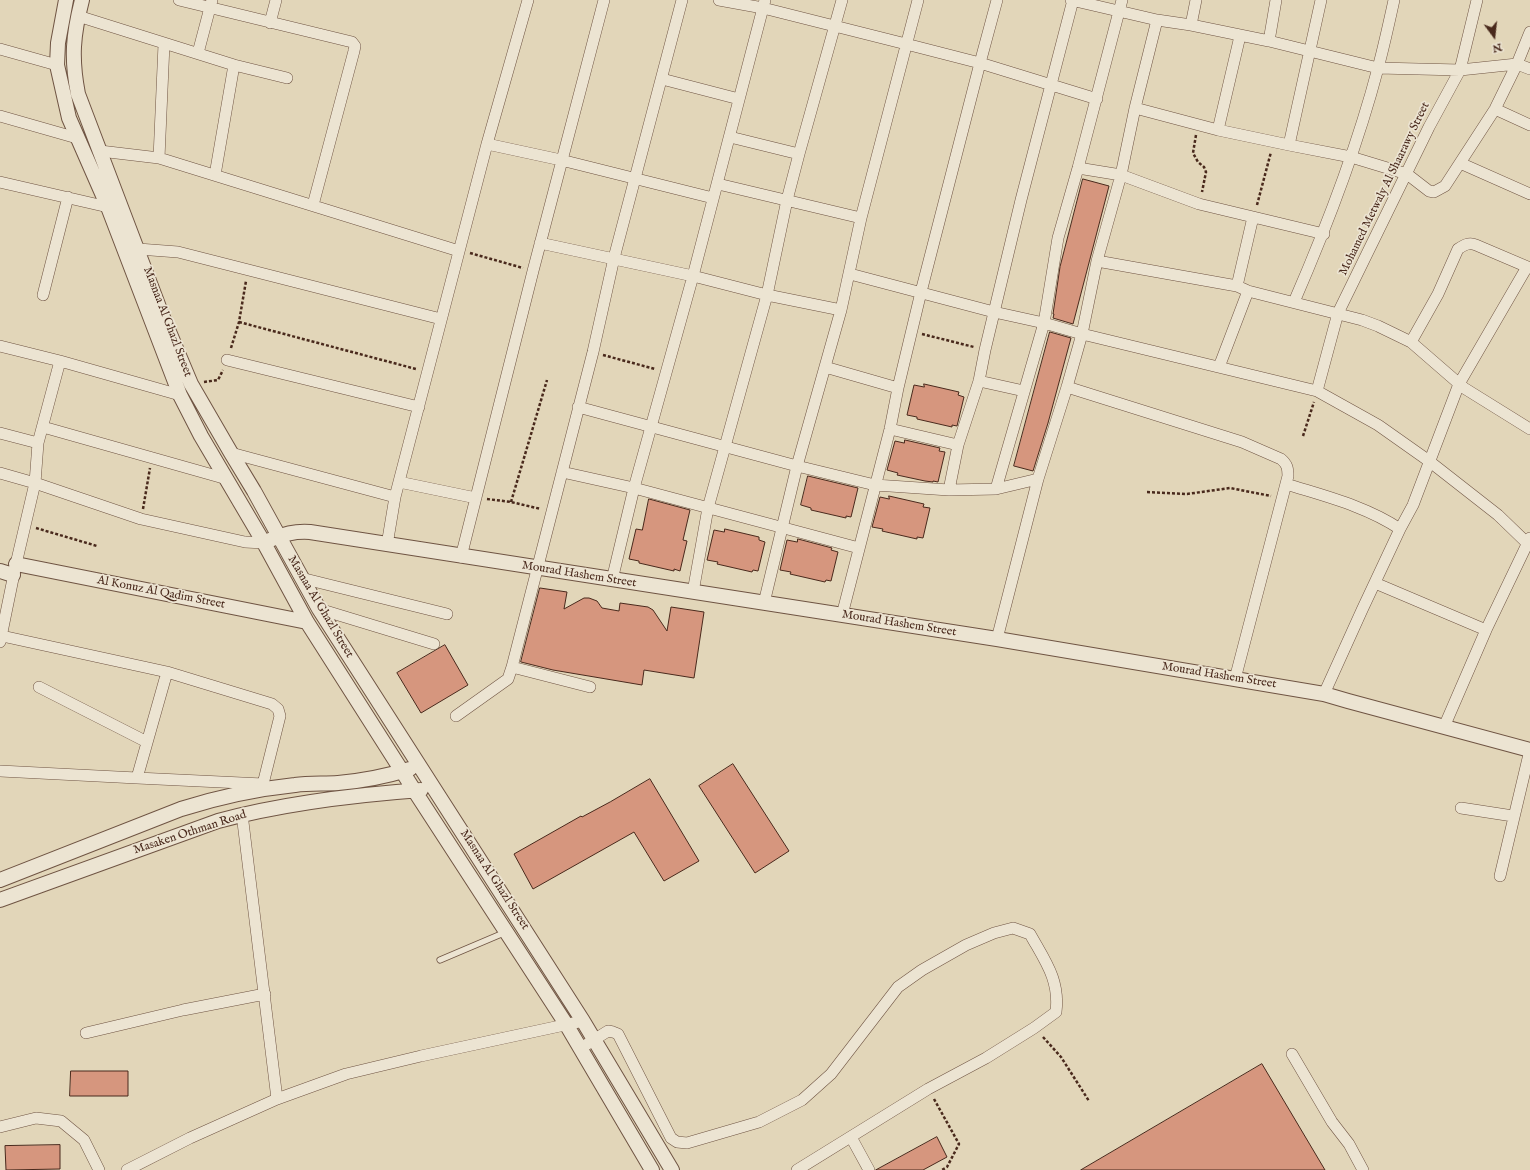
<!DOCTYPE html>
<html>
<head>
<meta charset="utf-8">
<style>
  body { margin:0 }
  #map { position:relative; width:1530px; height:1170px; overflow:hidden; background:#e2d6b9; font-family:"IM FELL English",serif }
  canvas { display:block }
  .north { position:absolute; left:1474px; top:16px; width:40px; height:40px; -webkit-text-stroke:3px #ece4d2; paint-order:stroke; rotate:165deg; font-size:11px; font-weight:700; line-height:16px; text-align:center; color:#49291c }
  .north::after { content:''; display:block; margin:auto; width:14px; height:18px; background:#49291c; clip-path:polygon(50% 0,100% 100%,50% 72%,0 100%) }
</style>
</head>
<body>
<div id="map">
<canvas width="1530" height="1170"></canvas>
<div class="north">N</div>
</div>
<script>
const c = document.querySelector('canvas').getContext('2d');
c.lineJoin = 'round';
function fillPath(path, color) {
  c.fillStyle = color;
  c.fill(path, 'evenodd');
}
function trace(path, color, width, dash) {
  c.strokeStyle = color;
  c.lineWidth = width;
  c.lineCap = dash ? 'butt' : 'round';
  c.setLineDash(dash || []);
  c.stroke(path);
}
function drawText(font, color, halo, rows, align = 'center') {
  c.font = font + ' "IM FELL English",serif';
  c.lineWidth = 3.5;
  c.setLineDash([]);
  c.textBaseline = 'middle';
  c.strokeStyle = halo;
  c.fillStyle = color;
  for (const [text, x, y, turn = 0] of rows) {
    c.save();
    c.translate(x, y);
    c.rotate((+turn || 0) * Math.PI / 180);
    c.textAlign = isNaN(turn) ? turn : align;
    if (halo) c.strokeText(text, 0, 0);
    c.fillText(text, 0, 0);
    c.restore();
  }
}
const building = new Path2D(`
  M1083 179 1109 186 1073 324 1053 318 1054 314H1053L1060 267Z
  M1050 332 1071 338 1048 423 1033 471 1014 466Z
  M924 384 959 392 958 395 964 397 957 426 952 425V427L917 419V417L907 415 914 385 924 387Z
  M905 440 940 448 939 451 945 452 938 482 933 481V482L925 481 897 475 898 473 887 470 895 441 904 443Z
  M808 476 858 488 851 517 846 516V518L811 510V508L801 505Z
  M889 496 924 504 923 507 930 508 923 538 917 537V539L882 531 883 529 872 527 880 497 889 499Z
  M649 499 690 510 683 540 687 541 680 571 674 569V571L639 563V561L629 559 636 529 642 530Z
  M725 529 759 537V540L765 542 758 571 753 570 752 572 717 564 718 562 707 560 714 530 724 532Z
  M798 539 832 548 831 550 838 552 831 581 826 580 825 582 790 574 791 572 780 570 787 540 797 542Z
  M540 588 567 592 564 609 584 598H589L597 601 602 608 619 611 620 603 648 607 653 610 667 631 671 607 704 612 694 678 644 670 642 685 553 670 521 662Z
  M445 645 468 685 421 713 397 673Z
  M733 764 789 851 755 873 699 786Z
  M650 779 699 861 664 881 634 832 533 889 514 854 581 816 582 817 610 802Z
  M1262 1064 1325 1170H1081Z
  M71 1071H128V1096H70Z
  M937 1137 947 1157 923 1170H876Z
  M60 1145V1169L6 1170 5 1146Z`);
fillPath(building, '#d6967e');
trace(building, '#49291c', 1);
const service = new Path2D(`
  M440 960 506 932`);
const minor = new Path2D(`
  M179 0 352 42 355 46 354 51 313 205
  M719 0 763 8 906 44 980 63 1097 99
  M1071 0 1157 20 1191 25 1269 41 1378 68 1460 70 1517 64 1530 69
  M78 16 234 65 287 78
  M270 23 276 0
  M1191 25 1196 0
  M1269 41 1276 0
  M0 49 57 65
  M198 53 212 0
  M662 79 739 99
  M1135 108 1218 130 1289 145 1351 157 1407 174 1429 191 1434 192 1445 186 1495 109 1517 64 1530 32
  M1495 109 1530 125
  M0 116 77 138
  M1218 130 1240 36
  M730 137 799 154
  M487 144 561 160 713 198
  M1289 145 1321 0
  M100 151 159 158 459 251
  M159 158 164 44
  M1460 163 1530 194
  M1078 168 1121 175 1199 204 1324 234
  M215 175 234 65
  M0 182 108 207
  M718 184 861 218
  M540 243 693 276 767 295 841 310
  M138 249 178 252 441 319
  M1097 261 1237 286 1248 291 1362 320 1378 326 1411 342 1464 388 1530 429
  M850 274 994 312 1044 323 1082 334 1317 391 1378 425 1429 461 1498 515 1527 543
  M1237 286 1253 217
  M43 295 68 197
  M1294 302C1327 226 1357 148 1378 68 1384 46 1389 23 1394 0
  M1411 342 1438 294 1458 249C1464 245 1469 242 1476 245L1530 268
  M0 346 60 361 180 395
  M227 360 419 407
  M825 367 898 388
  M1219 367 1248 291
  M979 381 1024 391
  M1067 387 1242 442 1281 459C1287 464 1288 468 1288 476L1235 679
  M1317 391 1338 313 1429 127 1460 70 1477 0
  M578 407 797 466 875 485 949 490 996 489 1044 323 1058 238 1078 168 1122 0
  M43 427 227 479
  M890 429 958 445
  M0 433 38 443
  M231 453 395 497 487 144 528 0
  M562 472 634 488 859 548
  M0 473 35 483 141 519 245 542 264 543
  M399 482 476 498
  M1286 484C1324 496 1366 506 1400 529
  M996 489 1038 479
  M949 490 958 445 979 381 985 350 1021 200 1073 0
  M387 545 395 497
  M461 557 533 271 604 0
  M301 578 447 614
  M612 580 634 488 693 276 765 0
  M1375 583 1486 630
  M693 592 708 508 767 295 787 200 799 154 842 0
  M764 603 797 466 841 310 861 218 918 0
  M319 609 434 644
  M842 615 890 429 898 388 921 292 980 63 997 0
  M2 636 167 672 272 704 278 709 280 716 263 784 137 778
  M997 639 1038 479 1067 387 1082 334 1097 261 1121 175 1135 108 1157 20
  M0 642 16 564 35 483 38 443 60 361
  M512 667 590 687
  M39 687 147 742
  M1324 694 1362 610 1400 529 1413 505 1459 384 1527 267
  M456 716 508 679 512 667 593 352 614 258 682 0
  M1444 727 1486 630 1530 538
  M0 771 137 778 167 672
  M1461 808 1513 816
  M242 814 277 1099
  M1500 876 1530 750
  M86 1033 183 1010 265 994
  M581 1048 608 1031 613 1032 618 1034 671 1138 677 1142 687 1143 759 1122 802 1100 831 1074 898 987 922 970 966 945 994 933 1013 928 1030 934C1045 961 1060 980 1056 1012L1034 1028 986 1058 928 1089 797 1170
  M1292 1054 1332 1122 1349 1144 1363 1170
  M0 1127 36 1118 61 1121 84 1140 99 1170
  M851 1137 869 1170
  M127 1170 190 1138 277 1099 346 1074 421 1056 583 1021`);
const tertiary = new Path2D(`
  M66 0 58 43 57 65 69 118 108 207 180 395 201 436 264 543 307 622 414 790 566 1024 652 1170
  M82 0C73 35 71 58 78 94L162 315 191 384 231 453 254 491 319 609 583 1021 672 1170
  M270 540C284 534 294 531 310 532L997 639 1324 694 1348 701 1530 750
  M16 564 307 622
  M0 571 13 575
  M0 880 181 809C219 797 256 789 295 785 309 783 324 784 338 783 362 781 387 776 410 769
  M0 900 218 821C284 803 353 795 421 790`);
trace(service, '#6f5443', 7);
trace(minor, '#6f5443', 12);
trace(tertiary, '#6f5443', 16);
trace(new Path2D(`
  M1196 135 1193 153 1198 162 1204 167 1206 172 1202 192
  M1257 205 1271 152
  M470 253 523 268
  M239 322 416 369
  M922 334 974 347
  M231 348 239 322 246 281
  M603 355 655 369
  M204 382 218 380 223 370
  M1303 436 1314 402
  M1147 492 1187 494 1230 488 1271 496
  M487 499 511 502 541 509
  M511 502 547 380
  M143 509 150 468
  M36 528 97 546
  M1043 1037 1061 1057 1089 1101
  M934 1099 959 1144 947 1167 942 1170`), '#49291c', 2.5, [3, 2]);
trace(service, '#ece4d2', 5.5);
trace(minor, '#ece4d2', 11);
trace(tertiary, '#ece4d2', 14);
drawText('12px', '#49291c', '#ece4d2', [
  ["Mohamed Metwaly Al Shaarawy Street",1385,189,-64],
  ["Masnaa Al Ghazl Street",167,322,69],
  ["Mourad Hashem Street",579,575,9],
  ["Al Konuz Al Qadim Street",161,593,11],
  ["Masnaa Al Ghazl Street",320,607,59],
  ["Mourad Hashem Street",899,624,9],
  ["Mourad Hashem Street",1219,676,9],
  ["Masaken Othman Road",190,833,-18],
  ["Masnaa Al Ghazl Street",494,880,57]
]);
</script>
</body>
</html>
